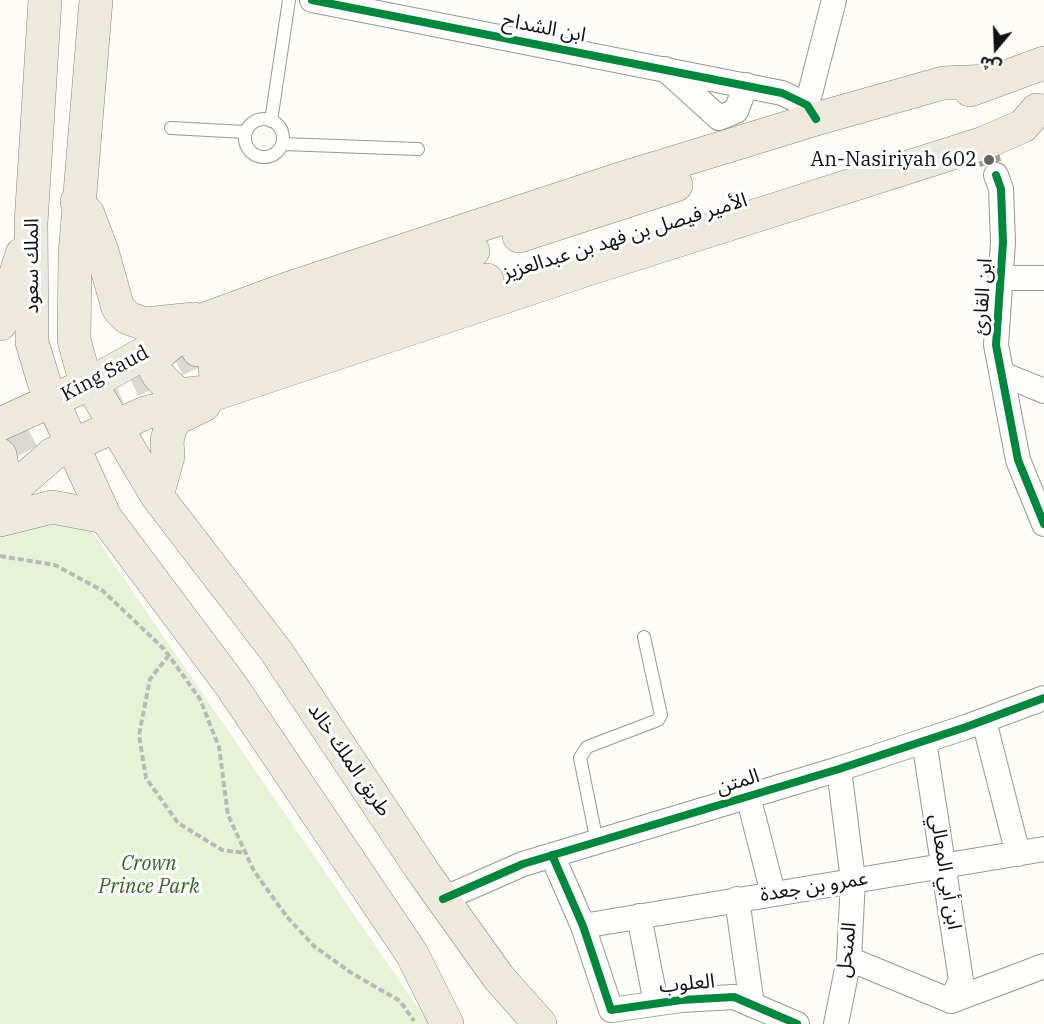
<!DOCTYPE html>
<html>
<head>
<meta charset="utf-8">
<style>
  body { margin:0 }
  #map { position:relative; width:1044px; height:1024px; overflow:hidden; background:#fdfcf7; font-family:"IBM Plex Serif","Noto Sans Arabic",serif }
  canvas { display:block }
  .north { position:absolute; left:966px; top:18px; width:60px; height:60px; -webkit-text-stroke:4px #fff; paint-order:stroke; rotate:199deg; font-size:16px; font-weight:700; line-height:24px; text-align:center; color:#111 }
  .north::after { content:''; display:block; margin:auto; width:21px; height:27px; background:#111; clip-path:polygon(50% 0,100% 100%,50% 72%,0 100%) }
</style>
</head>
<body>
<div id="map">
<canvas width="1044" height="1024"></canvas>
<div class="north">ش</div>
</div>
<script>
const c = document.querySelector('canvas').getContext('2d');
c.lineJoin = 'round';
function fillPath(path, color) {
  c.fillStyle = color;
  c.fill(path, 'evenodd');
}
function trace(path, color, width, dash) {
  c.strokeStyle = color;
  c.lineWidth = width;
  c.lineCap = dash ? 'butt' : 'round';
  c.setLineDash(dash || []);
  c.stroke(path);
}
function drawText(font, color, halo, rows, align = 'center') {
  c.font = font + ' "IBM Plex Serif","Noto Sans Arabic",serif';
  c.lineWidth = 6;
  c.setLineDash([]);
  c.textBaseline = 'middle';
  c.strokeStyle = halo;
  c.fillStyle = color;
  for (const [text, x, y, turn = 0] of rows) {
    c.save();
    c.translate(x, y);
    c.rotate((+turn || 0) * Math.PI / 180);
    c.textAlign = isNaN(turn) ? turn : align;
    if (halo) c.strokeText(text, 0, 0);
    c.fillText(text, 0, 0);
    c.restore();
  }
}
fillPath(new Path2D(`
  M50 520 92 532 429 1024H0V535Z`), '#e7f3d7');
fillPath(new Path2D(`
  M999 152 1001 161 980 167 978 159Z`), '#a19f9c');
trace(new Path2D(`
  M0 447 79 405 198 350`), '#dad9d4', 33, [33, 16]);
const lane = new Path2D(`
  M245 138a19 19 0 1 1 38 0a19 19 0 1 1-38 0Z
  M271 121 289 0
  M171 128 245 132
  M283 144 418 149
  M597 842 580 758 587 747 658 720 661 715 644 637`);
const street = new Path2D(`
  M312 0 782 93 807 105 816 119
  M665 69 719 118 736 111 746 85
  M807 105 834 0
  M996 175 1001 189 1003 242 996 345 1018 460 1044 524
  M1001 278H1044
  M1002 374 1044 391
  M984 721 1018 854
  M924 741 961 980 951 1001
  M748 796 773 893
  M552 855 583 926 611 1010 681 1000 734 997 797 1024
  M443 899 523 864 839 769 966 727 1044 698
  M737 899 752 1005
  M639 916 656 1003
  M583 926 1044 849
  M849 959 951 1001 1044 966
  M836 1024 849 959 853 880 839 769`);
const primary = new Path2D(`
  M45 0 31 223 32 342 44 382 105 517 230 684 412 954 447 1024
  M96 0 75 254 74 340 82 369 157 496 276 651 424 873 499 978 540 1024
  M970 90 1044 63
  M77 202 88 214 102 251 118 308 128 318 145 324 194 319
  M519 236 676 185
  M0 324 22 254
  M177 339C143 364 150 369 179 395L206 392
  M198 350 473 251
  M215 370 354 321 487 280
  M0 424 91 383 208 318 284 290 617 180 816 119 943 83 990 81
  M0 455 3 471 0 481
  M157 496 168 456 167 440 171 426 177 418 204 405
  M0 500 53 454 145 413 197 400 585 270 984 143 1023 126 1037 110
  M0 520 52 507 105 517`);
trace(lane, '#979795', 14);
trace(street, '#979795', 26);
trace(primary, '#858482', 34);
trace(new Path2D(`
  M0 556 55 565 103 591 164 649 200 699 219 747 228 815 254 871 287 917 315 947 350 972 400 1001 414 1021
  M169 655 150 679 139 735 146 778 178 823 222 850 245 853`), '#b9b9b8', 4, [6, 3]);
trace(lane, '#fffffe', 12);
trace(street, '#fffffe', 24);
trace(primary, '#ede9dc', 33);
trace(new Path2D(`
  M312 0 782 93 807 105 816 119
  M996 175 1001 189 1003 242 996 345 1018 460 1044 524
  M552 855 583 926 611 1010 681 1000 734 997 797 1024
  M443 899 523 864 839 769 966 727 1044 698`), '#00873e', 8);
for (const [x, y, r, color] of [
  [989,160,6,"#646362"]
]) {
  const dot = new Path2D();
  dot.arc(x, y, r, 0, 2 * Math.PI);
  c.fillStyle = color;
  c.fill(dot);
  trace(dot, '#fff', 2);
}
drawText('20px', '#111', '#fff', [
  ["ابن الشداح",544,28,11],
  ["الأمير فيصل بن فهد بن عبدالعزيز",625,237,-17],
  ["الملك سعود",32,266,-90],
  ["ابن القارئ",983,297,-86],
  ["King Saud",105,374,-28],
  ["طريق الملك خالد",349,760,56],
  ["المتن",738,782,-17],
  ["ابن أبي المعالي",945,872,81],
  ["عمرو بن جعدة",814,887,-9],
  ["المنحل",847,950,-84],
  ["العلوب",687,984,-5]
]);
drawText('20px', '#111', '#fff', [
  ["An-Nasiriyah 602",977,160]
], 'right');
drawText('italic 20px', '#2f6b1f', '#fff', [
  ["Crown",149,864],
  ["Prince Park",149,887]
]);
</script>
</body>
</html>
